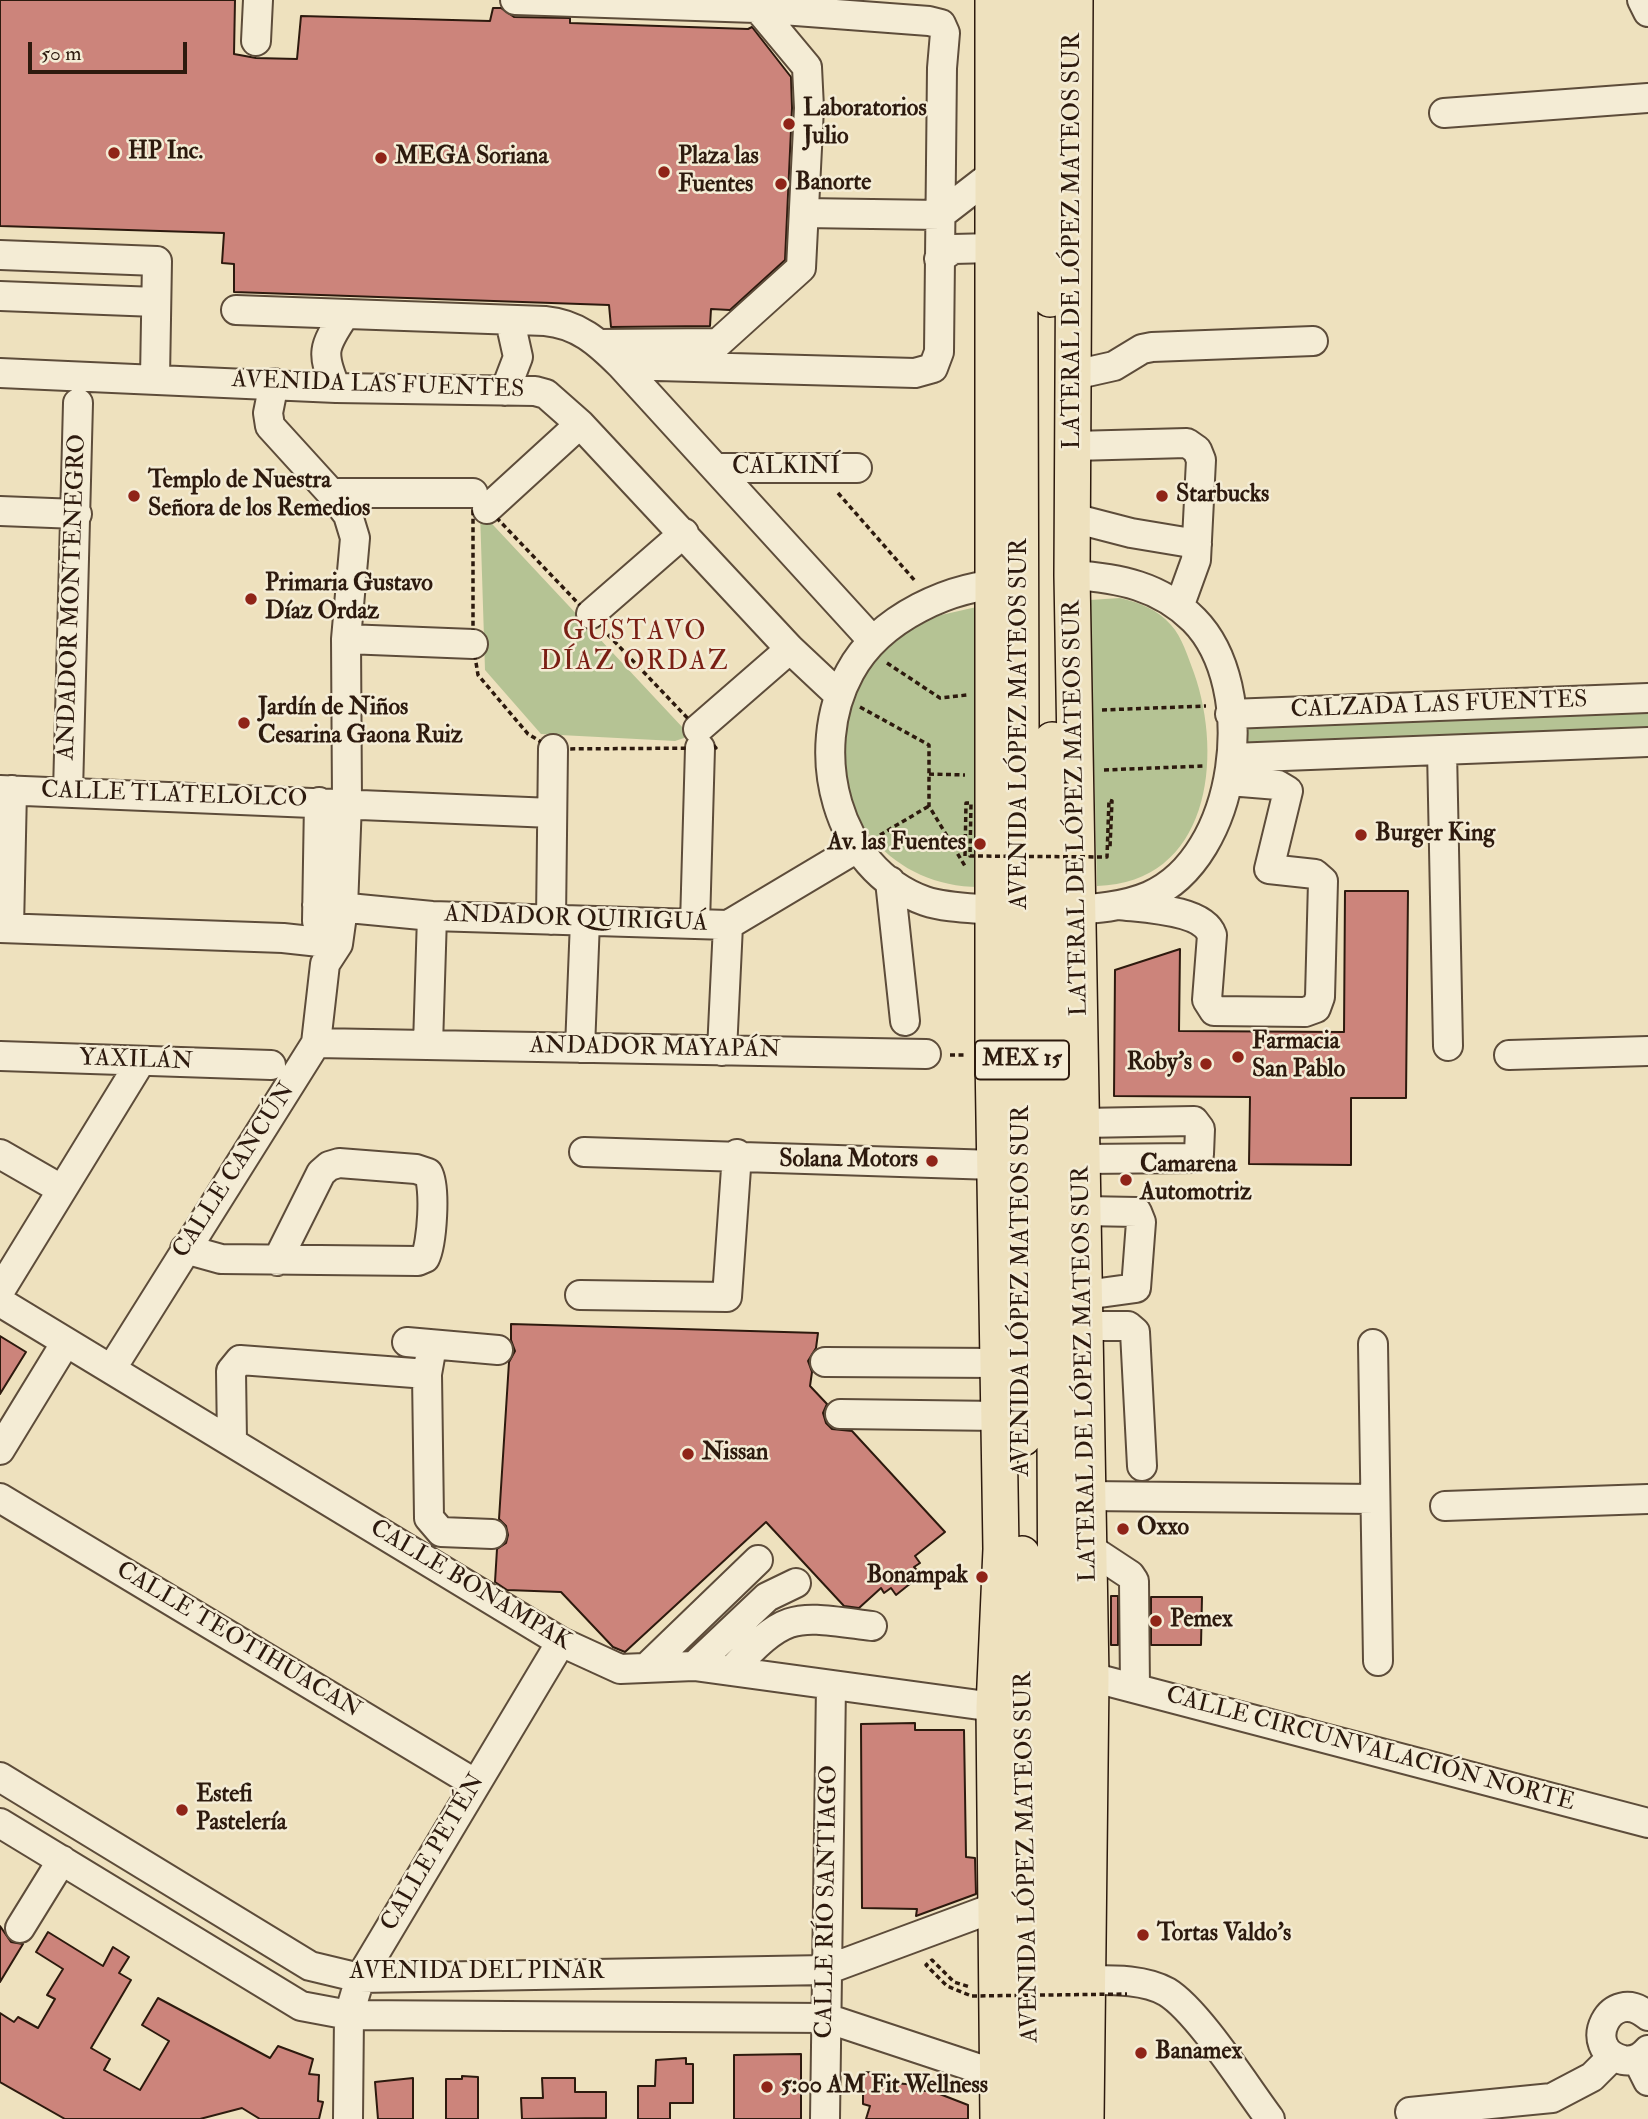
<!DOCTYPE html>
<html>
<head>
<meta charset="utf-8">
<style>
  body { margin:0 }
  #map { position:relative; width:1648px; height:2119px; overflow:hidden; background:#eee1be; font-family:"IM FELL Double Pica",serif }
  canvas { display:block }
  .scale { position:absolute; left:28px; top:42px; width:159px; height:32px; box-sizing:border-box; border:4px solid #2d1a0e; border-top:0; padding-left:9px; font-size:21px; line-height:24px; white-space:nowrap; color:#2d1a0e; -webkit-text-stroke:5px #f4ecd5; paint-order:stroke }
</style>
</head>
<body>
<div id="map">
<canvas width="1648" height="2119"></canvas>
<div class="scale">50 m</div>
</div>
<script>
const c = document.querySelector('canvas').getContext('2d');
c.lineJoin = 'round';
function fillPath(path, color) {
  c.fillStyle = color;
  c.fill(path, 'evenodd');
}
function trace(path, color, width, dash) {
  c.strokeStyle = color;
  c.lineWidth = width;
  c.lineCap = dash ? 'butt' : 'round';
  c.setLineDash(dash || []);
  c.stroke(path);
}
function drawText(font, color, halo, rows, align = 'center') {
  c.font = font + ' "IM FELL Double Pica",serif';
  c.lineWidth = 5;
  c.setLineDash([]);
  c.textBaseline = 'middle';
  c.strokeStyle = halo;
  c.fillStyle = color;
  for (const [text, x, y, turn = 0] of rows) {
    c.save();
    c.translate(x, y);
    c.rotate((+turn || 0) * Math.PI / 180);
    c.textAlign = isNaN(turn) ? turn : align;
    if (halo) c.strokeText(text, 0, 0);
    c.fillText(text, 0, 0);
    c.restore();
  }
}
fillPath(new Path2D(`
  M480 511 684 729V738L675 741 541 734 485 670Z
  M1120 598C1140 603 1157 609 1171 625 1182 637 1188 657 1194 673 1224 758 1209 883 1097 886L1090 600Z
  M977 607 983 887C896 889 832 818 841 731 843 719 851 703 856 692 868 665 885 642 910 627 929 616 955 612 977 607Z
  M1648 709V733L1241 748 1245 726Z`), '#b5c394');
const building = new Path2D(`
  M0 0H235L234 54 256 58 297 59 301 16 490 21 493 8H501L514 17 570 18V23L748 29 752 27 791 77 792 108 785 260 730 310 711 309 710 326 611 327 609 305 234 292V264L222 263 224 233 0 226Z
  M1345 891H1408L1406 1098H1351V1165L1249 1164 1250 1097 1114 1096 1115 970 1180 949 1179 1031 1344 1032Z
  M511 1324 818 1333 816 1348 808 1361 812 1372 810 1386 827 1404 823 1413 826 1423 832 1429 852 1431 945 1532 915 1556 920 1563 914 1567 921 1575 896 1595 891 1588 884 1593 881 1588 859 1608 844 1606 766 1522 625 1652 613 1647 561 1592 507 1590 495 1582 497 1549 506 1543 508 1535 506 1526 499 1519 509 1362 515 1351 511 1340Z
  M0 1336 26 1352 0 1394Z
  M1111 1596H1118V1645H1111Z
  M1151 1597H1202L1201 1645H1151Z
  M915 1723V1730H964L966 1857 975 1858 976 1894 916 1916 917 1909 862 1908 861 1724Z
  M0 1926 11 1942 23 1944 0 1982Z
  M48 1932 103 1966 113 1947 129 1957 119 1973 131 1980 91 2048 110 2059 104 2070 140 2090 169 2041 142 2025 158 1998 270 2058 278 2046 313 2059 309 2074 319 2075 318 2101 323 2102 319 2119H260L242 2108 200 2119H65L0 2082V2013L14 2022 18 2017 38 2028 55 1999 47 1995 63 1969 36 1952Z
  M801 2054V2119H734V2055Z
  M686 2058V2064H693V2103H670V2119H638V2086H655L656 2060Z
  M863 2072 885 2073 884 2082 916 2085V2091H932L968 2105V2119H866L870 2106 863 2104Z
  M462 2076 478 2077V2119H446V2079H462Z
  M413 2078V2119H378L375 2082Z
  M542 2078H575V2092H606V2118L522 2119 521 2098H543Z`);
fillPath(building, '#cc847b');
trace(building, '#2d1a0e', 2);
const minor = new Path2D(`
  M515 0 756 8 929 21 941 24 945 33 942 68 939 352 933 368 915 373 621 365
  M1642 0 1648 12
  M256 41 258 0
  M1444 113 1648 98
  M804 213 940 215 993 174
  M0 255 157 261 155 378
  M939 259 953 249 993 248
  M0 296 156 302
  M236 310 545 321C578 324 598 342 621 365L873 641
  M599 344 718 343 801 268 809 108 807 67 752 1
  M0 373 336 388 535 391 546 394 580 424 790 649 839 695
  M1074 375 1114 366 1142 349 1152 347 1313 341
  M336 388C321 353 323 347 344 316
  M505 391 518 357 510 321
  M1074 446 1187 443 1197 450 1201 460 1196 560 1179 607
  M715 468H857
  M331 493H473
  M487 509 580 424
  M0 511 77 514
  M1073 518 1131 533 1197 544
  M591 614 684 533
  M346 639 473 644
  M1230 714 1648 698
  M698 729 790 649
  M1442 750 1448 1046
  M1232 758 1648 742
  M0 790 552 813
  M68 792 78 403
  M890 881 905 1021
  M317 905 432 916 728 925 857 848
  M1119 905C1143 908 1203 909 1212 935L1207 1000 1214 1011 1305 1012 1316 1008 1320 997 1323 881 1315 874 1269 869 1288 791 1278 785 1229 781
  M993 910C971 908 946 908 925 901 835 869 807 750 850 672 879 618 952 584 1011 584
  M1059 911C1088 909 1121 908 1149 896 1239 857 1260 687 1194 620 1160 586 1119 578 1072 575
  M551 920 553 749
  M317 921 319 802
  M695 924 700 748
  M0 928 283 938 338 944
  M9 928 12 790
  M316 1043 926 1054
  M428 1045 432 916
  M580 1048 585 921
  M722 1051 728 925
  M1509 1055 1648 1051
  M0 1056 271 1065
  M1082 1123 1194 1121 1200 1129 1199 1154 1195 1158 1083 1159
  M584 1152 995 1165
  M0 1154 61 1189
  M1084 1211 1137 1212 1141 1222 1136 1288 1085 1295
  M185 1249 221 1259 418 1261 425 1258C432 1244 436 1187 428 1173L416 1169 339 1163 329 1166 321 1173 277 1261
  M0 1291 141 1061
  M580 1295 727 1297 737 1154
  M0 1302 561 1642 620 1669 694 1666 994 1707
  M1085 1326H1128L1135 1332 1142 1466
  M407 1342 498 1350
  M1373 1344 1378 1661
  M432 1346 427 1374 429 1518 441 1532 492 1534
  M825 1362 998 1363
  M112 1368 316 1043 325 964 338 944 343 908 347 802 346 639 355 538 348 515 331 493 270 426 268 413 274 383
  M840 1414 999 1416
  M232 1441 231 1371 240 1360 427 1374
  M0 1450 66 1342
  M1088 1496 1375 1499
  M0 1498 476 1784
  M1445 1506 1648 1499
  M1089 1548 1130 1575 1134 1581 1135 1688
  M694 1666 767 1597 796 1583
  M646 1668 758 1560
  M731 1671C788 1610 793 1616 872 1626
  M1091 1677 1648 1823
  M0 1777 310 1966 360 1978 826 1970 996 1907
  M0 1823 301 2006 349 2015 826 2018 998 2075
  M20 1928 62 1860
  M1086 1980C1111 1980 1144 1979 1167 1992 1198 2011 1246 2087 1270 2119
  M1648 2016C1610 1983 1579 2050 1623 2060 1633 2062 1642 2057 1648 2050
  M1637 2059 1648 2081
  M1410 2112 1552 2098 1592 2077 1613 2056
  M348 2119 349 2015 360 1978 561 1642
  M825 2119 831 1685`);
const major = new Path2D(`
  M993 0V1056L1001 1549 994 1707 998 2119
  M1019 0 1023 1438
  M1075 0 1072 575 1091 1677 1086 2119
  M1050 299 1051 0
  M1052 740 1058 2119
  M1022 1554 1031 2119`);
trace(minor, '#5d4c3a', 32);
trace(major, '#2d1a0e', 38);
trace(new Path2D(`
  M473 493 716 748 553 749 528 734 478 675 473 644Z
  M838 493 916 582
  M887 663 940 698 967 695
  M860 707 929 745V806L965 866
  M1102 710 1206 706
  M1104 770 1204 766
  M929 774 965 775
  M880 835 929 806
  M950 1055H967
  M969 1995 947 1986 926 1965 932 1960 954 1982 970 1987`), '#2d1a0e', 3.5, [5, 3.5]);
trace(minor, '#f4ecd5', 28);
trace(major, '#eee1be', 35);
trace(new Path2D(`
  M965 856 966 803H971L970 856 1107 857 1109 800 1112 801 1110 847
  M972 1996 1127 1994`), '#2d1a0e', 3.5, [5, 3.5]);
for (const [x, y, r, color] of [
  [789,124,7,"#8f2418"],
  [114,153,7,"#8f2418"],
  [381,158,7,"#8f2418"],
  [664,172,7,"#8f2418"],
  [781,184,7,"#8f2418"],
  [134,496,7,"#8f2418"],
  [1162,496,7,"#8f2418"],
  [251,599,7,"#8f2418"],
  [244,723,7,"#8f2418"],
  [1361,835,7,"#8f2418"],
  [980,844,7,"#8f2418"],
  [1238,1057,7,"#8f2418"],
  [1206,1064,7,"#8f2418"],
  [932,1161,7,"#8f2418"],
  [1126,1180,7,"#8f2418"],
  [688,1454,7,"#8f2418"],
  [1123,1529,7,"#8f2418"],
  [982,1577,7,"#8f2418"],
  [1156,1621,7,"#8f2418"],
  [182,1810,7,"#8f2418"],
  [1143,1935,7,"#8f2418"],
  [1141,2053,7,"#8f2418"],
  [767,2087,7,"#8f2418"]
]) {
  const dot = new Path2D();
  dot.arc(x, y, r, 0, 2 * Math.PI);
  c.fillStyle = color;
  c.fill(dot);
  trace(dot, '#f4ecd5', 2.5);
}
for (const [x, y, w] of [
  [1022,1060,94]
]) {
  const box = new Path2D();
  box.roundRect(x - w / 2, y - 19.5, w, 39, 5);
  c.fillStyle = '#f4ecd5';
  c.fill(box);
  trace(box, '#2d1a0e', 2);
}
drawText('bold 23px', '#2d1a0e', null, [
  ["MEX 15",1022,1060]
]);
drawText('bold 24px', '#2d1a0e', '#f4ecd5', [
  ["Laboratorios",803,110],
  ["Julio",803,138],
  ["HP Inc.",128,153],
  ["MEGA Soriana",395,158],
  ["Plaza las",678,158],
  ["Fuentes",678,186],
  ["Banorte",795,184],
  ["Templo de Nuestra",148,482],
  ["Señora de los Remedios",148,510],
  ["Starbucks",1176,496],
  ["Primaria Gustavo",265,585],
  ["Díaz Ordaz",265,613],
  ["Jardín de Niños",258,709],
  ["Cesarina Gaona Ruiz",258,737],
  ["Burger King",1375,835],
  ["Av. las Fuentes",966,844,"right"],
  ["Farmacia",1252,1043],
  ["San Pablo",1252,1071],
  ["Roby's",1192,1064,"right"],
  ["Solana Motors",918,1161,"right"],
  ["Camarena",1140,1166],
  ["Automotriz",1140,1194],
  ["Nissan",702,1454],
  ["Oxxo",1137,1529],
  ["Bonampak",968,1577,"right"],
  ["Pemex",1170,1621],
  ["Estefi",196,1796],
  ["Pastelería",196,1824],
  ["Tortas Valdo's",1157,1935],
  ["Banamex",1155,2053],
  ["5:00 AM Fit Wellness",781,2087]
], 'left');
drawText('24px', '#2d1a0e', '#f4ecd5', [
  ["LATERAL DE LÓPEZ MATEOS SUR",1074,241,-90],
  ["AVENIDA LAS FUENTES",378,386,2],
  ["CALKINÍ",786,468],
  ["ANDADOR MONTENEGRO",73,597,-88],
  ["CALZADA LAS FUENTES",1439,706,-2],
  ["AVENIDA LÓPEZ MATEOS SUR",1021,724,-90],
  ["CALLE TLATELOLCO",174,796,2],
  ["LATERAL DE LÓPEZ MATEOS SUR",1077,808,-91],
  ["ANDADOR QUIRIGUÁ",576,920,2],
  ["ANDADOR MAYAPÁN",655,1049,1],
  ["YAXILÁN",136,1061,2],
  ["CALLE CANCÚN",235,1171,-57],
  ["AVENIDA LÓPEZ MATEOS SUR",1023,1291,-90],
  ["LATERAL DE LÓPEZ MATEOS SUR",1086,1374,-91],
  ["CALLE BONAMPAK",470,1586,31],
  ["CALLE TEOTIHUACAN",238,1641,31],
  ["CALLE CIRCUNVALACIÓN NORTE",1370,1750,15],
  ["CALLE PETÉN",434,1853,-59],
  ["AVENIDA LÓPEZ MATEOS SUR",1028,1857,-91],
  ["CALLE RÍO SANTIAGO",828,1902,-89],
  ["AVENIDA DEL PINAR",477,1973]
]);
c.letterSpacing = '2px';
drawText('26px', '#7a1f14', '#f4ecd5', [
  ["GUSTAVO",635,633],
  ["DÍAZ ORDAZ",635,663]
]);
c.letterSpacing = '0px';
</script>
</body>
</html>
